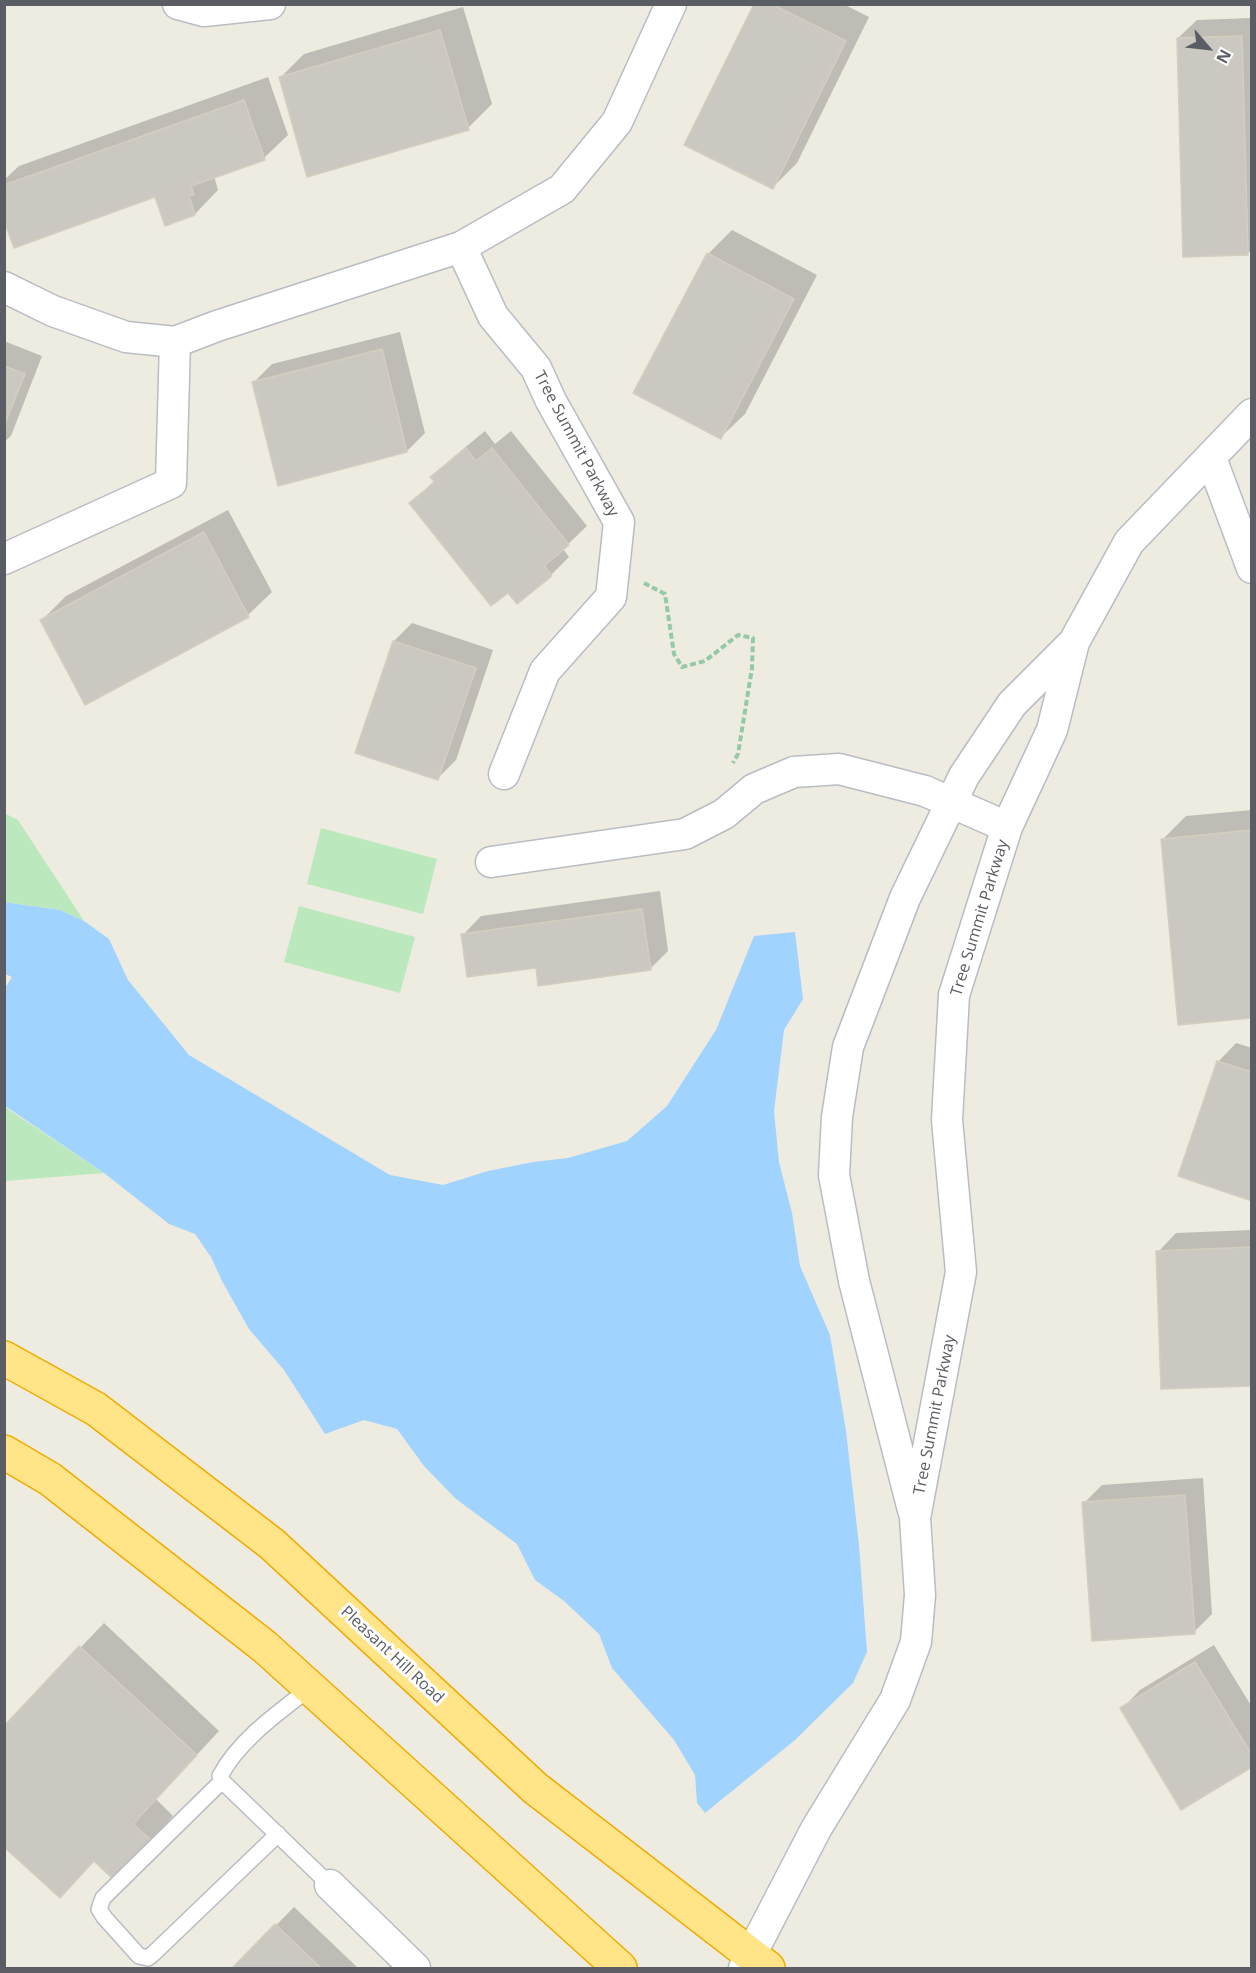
<!DOCTYPE html>
<html>
<head>
<meta charset="utf-8">
<style>
  body { margin:0 }
  #map { position:relative; width:1256px; height:1973px; overflow:hidden; background:#eeece1; font-family:"Open Sans",sans-serif }
  canvas { display:block }
  .frame { position:absolute; inset:0; border:6px solid #5a5e64; pointer-events:none }
  .north { position:absolute; left:1178px; top:18px; width:60px; height:60px; -webkit-text-stroke:4px #fff; paint-order:stroke; rotate:118deg; font-size:16px; font-weight:700; line-height:24px; text-align:center; color:#5a5e64 }
  .north::after { content:''; display:block; margin:auto; width:21px; height:27px; background:#5a5e64; clip-path:polygon(50% 0,100% 100%,50% 72%,0 100%) }
</style>
</head>
<body>
<div id="map">
<canvas width="1256" height="1973"></canvas>
<div class="frame"></div>
<div class="north">N</div>
</div>
<script>
const c = document.querySelector('canvas').getContext('2d');
c.lineJoin = 'round';
function fillPath(path, color) {
  c.fillStyle = color;
  c.fill(path, 'evenodd');
}
function trace(path, color, width, dash) {
  c.strokeStyle = color;
  c.lineWidth = width;
  c.lineCap = dash ? 'butt' : 'round';
  c.setLineDash(dash || []);
  c.stroke(path);
}
function drawText(font, color, halo, rows, align = 'center') {
  c.font = font + ' "Open Sans",sans-serif';
  c.lineWidth = 6;
  c.setLineDash([]);
  c.textBaseline = 'middle';
  c.strokeStyle = halo;
  c.fillStyle = color;
  for (const [text, x, y, turn = 0] of rows) {
    c.save();
    c.translate(x, y);
    c.rotate((+turn || 0) * Math.PI / 180);
    c.textAlign = isNaN(turn) ? turn : align;
    if (halo) c.strokeText(text, 0, 0);
    c.fillText(text, 0, 0);
    c.restore();
  }
}
fillPath(new Path2D(`
  M4 813 18 820 84 921 60 910 5 902Z
  M321 828 437 859 423 914 307 884Z
  M299 906 415 937 400 993 284 962Z
  M4 1106 12 1112 104 1173 5 1181Z`), '#bce8bd');
fillPath(new Path2D(`
  M4 902 60 910 84 921 109 939 128 980 189 1055 390 1175 443 1185 488 1171 533 1162 568 1158 627 1141 667 1106 716 1030 754 936 795 932 803 999 784 1030 774 1111 779 1162 792 1213 800 1266 830 1335 846 1431 859 1545 867 1652 853 1683 795 1740 705 1813 697 1803 695 1775 674 1740 612 1668 599 1634 564 1601 535 1580 517 1544 456 1499 424 1466 397 1429 364 1420 325 1434 284 1370 249 1329 222 1281 211 1257 195 1234 169 1224 104 1173 5 1106V988L12 977 5 974Z`), '#a1d3ff');
fillPath(new Path2D(`
  M755 4H843L869 17 797 163 773 187Z
  M463 7 492 104 468 128 280 78 304 54Z
  M1252 18V250L1248 253 1178 38 1197 20Z
  M268 77 288 135 264 158 214 176 218 190 195 214 156 196 4 216V180L19 166Z
  M732 230 817 275 745 414 721 437 708 254Z
  M400 332 425 433 407 451 254 382 272 364Z
  M4 341 42 356 11 436 4 442Z
  M485 431 495 444 511 431 587 526 563 549 569 557 551 575 508 591 411 503 435 480 433 477 451 459Z
  M228 510 272 592 248 615 42 620 66 596Z
  M412 623 493 650 456 760 438 778 394 641Z
  M1252 810V1016L1162 840 1186 816Z
  M660 891 668 951 650 969 537 966 463 935 481 916Z
  M1236 1043 1252 1048V1199L1218 1062Z
  M1252 1230V1384L1158 1252 1176 1233Z
  M1203 1478 1212 1614 1194 1632 1084 1503 1102 1485Z
  M104 1623 219 1731 156 1799 173 1816 138 1854 4 1728Z
  M1214 1645 1252 1707V1765L1122 1709 1140 1690Z
  M294 1907 358 1968H234Z`), '#0003');
const building = new Path2D(`
  M754 4H771L846 41 773 189 684 145Z
  M440 30 469 130 307 177 279 77Z
  M1242 36 1248 255 1183 257 1177 38Z
  M244 100 265 160 191 186 194 194 189 196 195 215 165 226 155 197 14 248 4 221V185Z
  M707 253 794 299 721 439 633 393Z
  M382 349 407 452 278 486 252 382Z
  M4 366 25 374 4 426Z
  M466 448 476 461 492 448 569 545 544 566 552 576 517 604 508 593 491 606 409 503 435 482 430 477Z
  M204 532 249 617 85 705 40 620Z
  M393 641 476 668 438 780 355 753Z
  M1252 830V1018L1178 1025 1161 839Z
  M642 909 651 970 538 986 536 968 467 977 461 934Z
  M1217 1061 1252 1072V1201L1178 1176Z
  M1252 1247V1386L1161 1389 1156 1251Z
  M1185 1495 1195 1634 1092 1641 1082 1502Z
  M79 1646 197 1755 133 1824 151 1840 114 1880 94 1861 60 1898 4 1847V1726Z
  M1195 1662 1252 1755V1767L1181 1810 1120 1708Z
  M275 1924 321 1968H232Z`);
fillPath(building, '#cbc8c1');
trace(building, '#d3cebf', 1.5);
const lane = new Path2D(`
  M310 1688C279 1712 239 1740 220 1776L222 1781 330 1885
  M222 1781 103 1898 99 1909 104 1917 139 1956 148 1958 154 1953 278 1834`);
const street = new Path2D(`
  M178 4 204 11 270 4
  M461 247 493 316 536 368 551 401 619 522 611 597 545 671 504 774
  M4 287 53 311 126 337 175 342 217 326 461 247 562 189 617 122 671 4
  M1211 458 1252 568
  M4 559 171 483 175 342
  M491 862 685 834 724 814 754 789 794 772 839 769 925 791 1007 827
  M913 1510 854 1281 834 1175 837 1117 848 1047 905 898 964 776 1012 704 1074 642
  M330 1885 415 1968
  M744 1968 816 1829 895 1700 916 1642 920 1595 915 1518 961 1272 947 1120 954 995 1007 827 1052 730 1074 642 1129 542 1252 414`);
const highway = new Path2D(`
  M4 1358 96 1409 272 1544 535 1788 768 1968
  M4 1452 50 1479 265 1647 620 1968`);
trace(lane, '#b9bcc2', 18);
trace(street, '#b9bcc2', 33);
trace(highway, '#f0ac00', 36);
trace(new Path2D(`
  M644 583 665 594 674 654 682 667 705 661 738 635 753 638 752 668 738 754 733 763`), '#94c9a5', 4, [6, 3]);
trace(lane, '#fff', 15);
trace(street, '#fff', 30);
trace(highway, '#ffe488', 33);
drawText('16px', '#5a5e64', '#fff', [
  ["Tree Summit Parkway",576,444,62],
  ["Tree Summit Parkway",980,918,-73],
  ["Tree Summit Parkway",935,1415,-79],
  ["Pleasant Hill Road",392,1655,43]
]);
</script>
</body>
</html>
